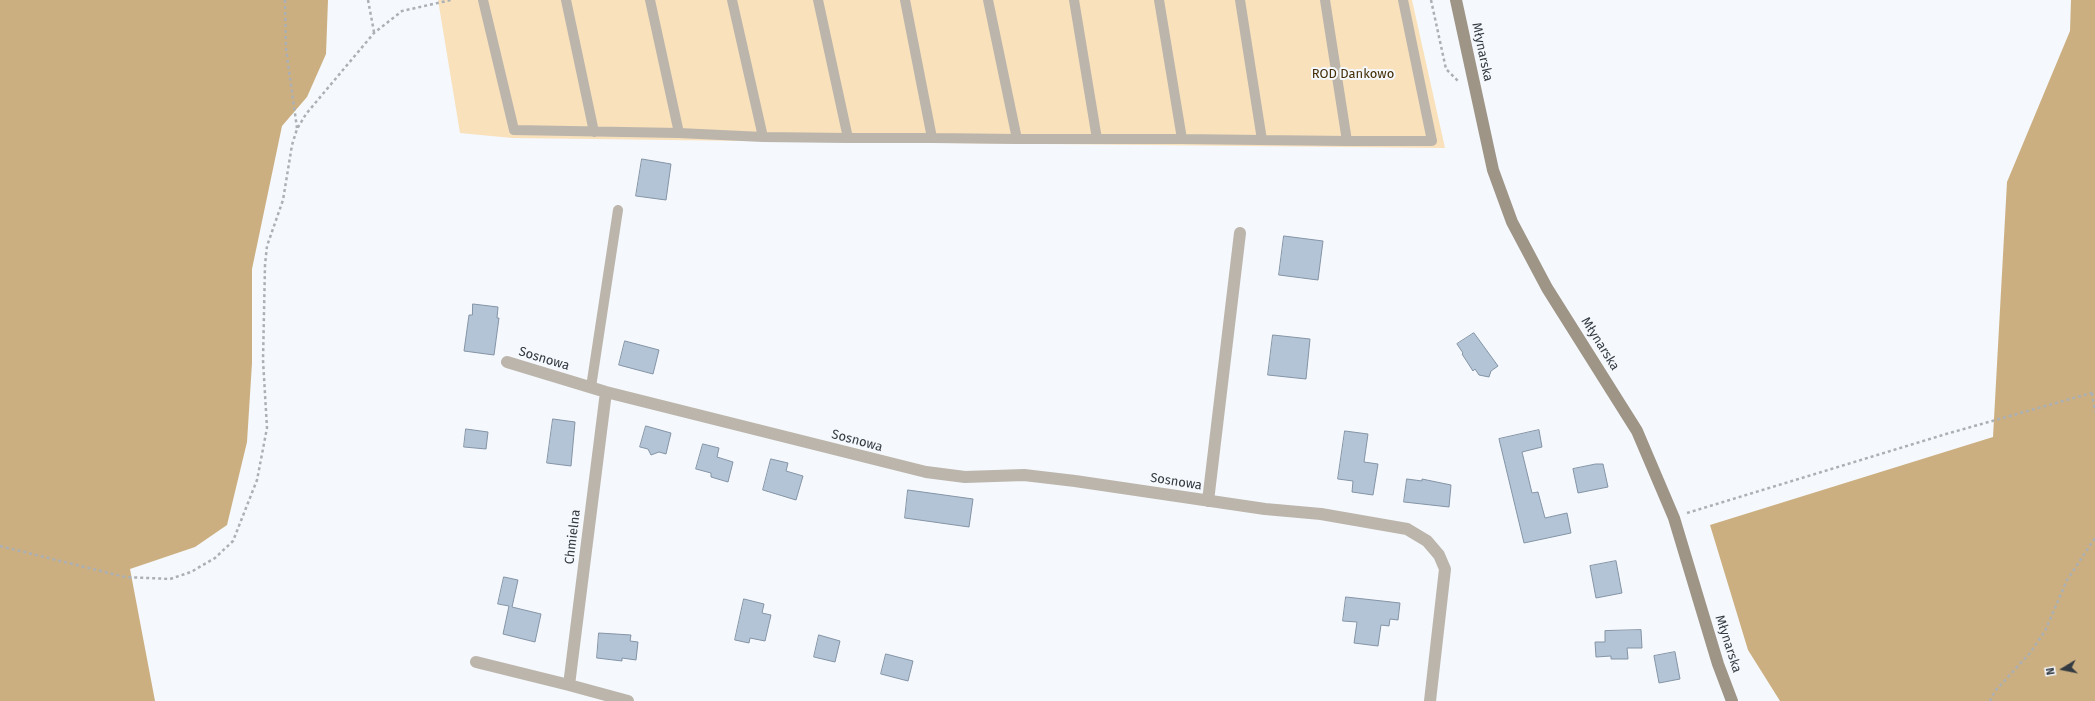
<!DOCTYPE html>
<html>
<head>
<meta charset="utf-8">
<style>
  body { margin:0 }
  #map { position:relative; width:2095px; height:701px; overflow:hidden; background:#f5f8fc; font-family:"Fira Sans",sans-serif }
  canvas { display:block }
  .north { position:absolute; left:2043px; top:649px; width:40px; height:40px; -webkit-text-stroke:3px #f5f8fc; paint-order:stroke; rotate:260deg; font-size:11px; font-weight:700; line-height:16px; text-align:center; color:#333a42 }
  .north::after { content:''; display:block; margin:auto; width:14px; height:18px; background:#333a42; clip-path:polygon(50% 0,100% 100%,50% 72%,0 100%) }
</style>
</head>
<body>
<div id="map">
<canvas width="2095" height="701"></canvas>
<div class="north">N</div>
</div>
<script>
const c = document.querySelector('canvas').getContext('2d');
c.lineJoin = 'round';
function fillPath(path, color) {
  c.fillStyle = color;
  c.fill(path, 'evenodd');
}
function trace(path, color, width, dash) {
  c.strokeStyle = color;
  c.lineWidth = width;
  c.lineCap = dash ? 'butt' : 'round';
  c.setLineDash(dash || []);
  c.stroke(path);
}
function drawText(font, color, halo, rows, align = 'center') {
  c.font = font + ' "Fira Sans",sans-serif';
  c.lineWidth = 4;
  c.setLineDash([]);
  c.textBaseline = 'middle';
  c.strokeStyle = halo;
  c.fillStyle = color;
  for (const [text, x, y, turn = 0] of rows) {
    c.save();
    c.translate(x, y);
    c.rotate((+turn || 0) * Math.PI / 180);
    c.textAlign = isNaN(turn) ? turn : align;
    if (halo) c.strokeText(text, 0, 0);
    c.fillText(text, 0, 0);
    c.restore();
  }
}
fillPath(new Path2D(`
  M438 0H1412L1445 148 747 141 512 138 460 133Z`), '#f9e1bc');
fillPath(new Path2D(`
  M0 0H328L326 54 307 97 282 126 252 269V363L247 442 227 525 195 547 130 569 155 701H0Z
  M2071 0H2095V701H1780L1748 650 1710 525 1993 437 2007 182 2070 31Z`), '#ccaf80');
const building = new Path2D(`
  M642 159 671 164 666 200 636 196Z
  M1284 236 1323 241 1318 280 1279 275Z
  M473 304 498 307 497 318H499L494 355 464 351 469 315H472Z
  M1474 333 1498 366 1491 371 1489 377 1479 375 1475 369 1473 371 1462 354 1463 353 1457 344Z
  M1273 335 1310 339 1306 379 1268 375Z
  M625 341 659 350 653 374 619 365Z
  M553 419 575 422 571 466 547 463Z
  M646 426 671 433 666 454 659 452 651 455 648 449 640 447Z
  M466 429 488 432 486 449 464 447Z
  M1539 430 1542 447 1522 452 1532 493 1538 492 1545 518 1567 513 1571 533 1524 543 1499 439Z
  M1345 431 1368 434 1364 462 1378 464 1373 495 1352 492 1353 481 1338 479Z
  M703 444 719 448 717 457 733 462 728 482 711 477V473L696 469Z
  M771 459 788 463 786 471 803 476 796 500 763 490Z
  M1596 464H1603L1608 487 1578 493 1573 469Z
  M1407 479 1422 481V479L1451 485 1449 507 1404 502Z
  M908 490 973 499 969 527 905 518Z
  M1616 561 1622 593 1596 598 1590 566Z
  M504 577 518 580 512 607 541 614 535 642 503 634 509 606 498 604Z
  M1346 597 1400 603 1398 620 1390 619 1389 626 1381 625 1378 646 1354 643 1357 622 1343 621Z
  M744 599 764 604 762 613 771 615 765 641 750 638 749 643 735 640Z
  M1641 630 1642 648H1627L1628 659H1611V656L1596 657 1595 642H1605V631Z
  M599 633 631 635 630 641 638 642 636 660 622 658V661L597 658Z
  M819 635 840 641 835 662 814 657Z
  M1675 652 1680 679 1659 683 1654 656Z
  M886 654 913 661 908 681 881 674Z`);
fillPath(building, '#b2c4d6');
trace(building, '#8494a6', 1);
trace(new Path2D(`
  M285 0 286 49 297 128
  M368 0 374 32
  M1431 0 1446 69 1459 82
  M2092 393 2095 412
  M1687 513 1946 434 2095 392
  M0 546 125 577 170 579 191 572 215 558 233 541 257 480 267 428 263 360 265 265 267 246 283 200 292 145 297 129 306 114 374 33 402 11 451 0
  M1990 701 1995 691 2030 653 2045 631 2067 580 2095 538`), '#abb0b5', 2.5, [3, 3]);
trace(new Path2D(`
  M483 0 514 130 679 133 763 137
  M566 0 594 132
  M650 0 679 133
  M732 0 763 137 848 138 818 0
  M905 0 932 138 1017 139 988 0
  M1074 0 1097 139H1182L1159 0
  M1240 0 1262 140 1347 141 1325 0
  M848 138H932
  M1017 139H1097
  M1182 139 1262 140
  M1347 141H1432L1403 0
  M591 387 618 210`), '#bbb5ac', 10);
trace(new Path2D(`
  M507 362 606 392 926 472 965 477 1024 475 1075 481 1265 509 1321 514 1407 529 1427 541 1439 555 1445 569 1430 701
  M606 392 569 685 628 701
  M1208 501 1240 233
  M476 662 569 685`), '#bbb5ac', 12);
trace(new Path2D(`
  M1456 0 1493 170 1512 222 1547 288 1637 431 1674 518 1718 664 1732 701`), '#9e9587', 12);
drawText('13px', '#333a42', '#f5f8fc', [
  ["Młynarska",1482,52,78],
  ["Młynarska",1600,344,58],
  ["Sosnowa",544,359,17],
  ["Sosnowa",857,441,15],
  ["Sosnowa",1176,482,9],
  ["Chmielna",573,537,-83],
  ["Młynarska",1728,644,72]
]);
drawText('13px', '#453009', '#f5f8fc', [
  ["ROD Dankowo",1353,74]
]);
</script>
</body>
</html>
